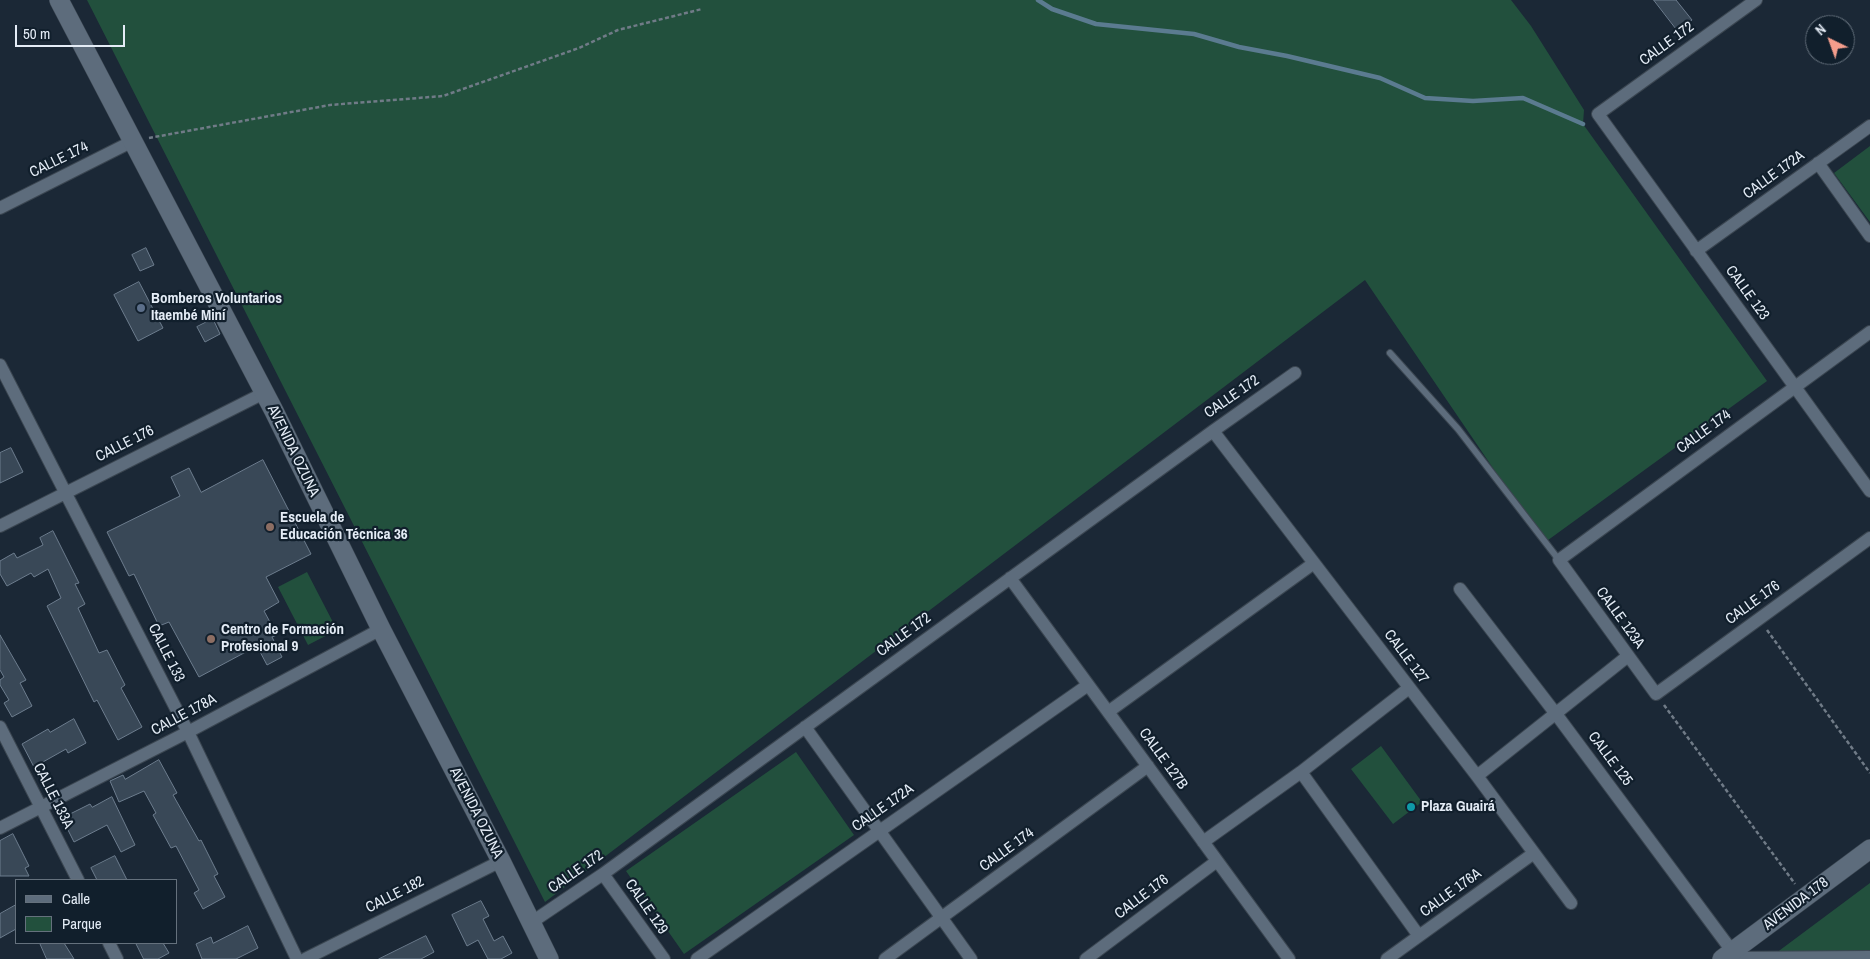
<!DOCTYPE html>
<html>
<head>
<meta charset="utf-8">
<style>
  body { margin:0 }
  #map { position:relative; width:1870px; height:959px; overflow:hidden; background:#1b2836; font-family:"Archivo Narrow",sans-serif }
  canvas { display:block }
  .legend { position:absolute; left:15px; top:879px; width:162px; height:65px; box-sizing:border-box; background:#111f2c; border:1px solid #65717d; margin:0; padding:6px 9px; list-style:none; font-size:15px; color:#e4ecf6 }
  .legend li { display:flex; align-items:center; gap:10px; height:25px }
  .legend b { width:25px; border:1px solid #65717d }
  .north { position:absolute; left:1805px; top:15px; width:50px; height:50px; box-sizing:border-box; background:#111f2c; border:1px solid #65717d; border-radius:50%; rotate:318deg; font-size:14px; font-weight:700; line-height:20px; text-align:center; color:#e4ecf6 }
  .north::after { content:''; display:block; margin:auto; width:18px; height:22px; background:#f49d8c; clip-path:polygon(50% 0,100% 100%,50% 72%,0 100%) }
  .scale { position:absolute; left:15px; top:25px; width:110px; height:22px; box-sizing:border-box; border:2px solid #e4ecf6; border-top:0; padding-left:6px; font-size:15px; line-height:18px; white-space:nowrap; color:#e4ecf6; -webkit-text-stroke:4px #111f2c; paint-order:stroke }
</style>
</head>
<body>
<div id="map">
<canvas width="1870" height="959"></canvas>
<ul class="legend">
<li><b style="height:6px;background:#5d6c7c"></b>Calle</li>
<li><b style="height:14px;background:#22503d"></b>Parque</li>
</ul>
<div class="north">N</div>
<div class="scale">50 m</div>
</div>
<script>
const c = document.querySelector('canvas').getContext('2d');
c.lineJoin = 'round';
function fillPath(path, color) {
  c.fillStyle = color;
  c.fill(path, 'evenodd');
}
function trace(path, color, width, dash) {
  c.strokeStyle = color;
  c.lineWidth = width;
  c.lineCap = dash ? 'butt' : 'round';
  c.setLineDash(dash || []);
  c.stroke(path);
}
function drawText(font, color, halo, rows, align = 'center') {
  c.font = font + ' "Archivo Narrow",sans-serif';
  c.lineWidth = 4.5;
  c.setLineDash([]);
  c.textBaseline = 'middle';
  c.strokeStyle = halo;
  c.fillStyle = color;
  for (const [text, x, y, turn = 0] of rows) {
    c.save();
    c.translate(x, y);
    c.rotate((+turn || 0) * Math.PI / 180);
    c.textAlign = isNaN(turn) ? turn : align;
    if (halo) c.strokeText(text, 0, 0);
    c.fillText(text, 0, 0);
    c.restore();
  }
}
fillPath(new Path2D(`
  M87 0H1511L1531 26 1584 110 1583 124 1767 381 1544 543 1365 280 545 902Z
  M1870 146V222L1834 173Z
  M307 572 337 630 308 645 278 587Z
  M1381 746 1422 802 1393 824 1351 769Z
  M796 752 854 835 684 954 626 871Z
  M1870 883V959H1768Z`), '#22503d');
trace(new Path2D(`
  M1038 0 1052 9 1096 24 1194 34 1239 47 1287 56 1380 78 1425 98 1473 101 1523 98 1583 124`), '#5b7b90', 4.5);
const building = new Path2D(`
  M1654 0H1676L1692 20 1678 31Z
  M146 248 154 265 140 271 132 255Z
  M139 282 163 328 138 341 114 295Z
  M213 319 220 334 205 342 197 327Z
  M11 448 23 472 0 483V453Z
  M263 460 311 554 266 577 279 602 264 611 277 635 272 637 282 657 267 665 257 646 199 677 169 622 159 626 134 574 129 576 107 532 180 496 171 477 189 468 201 492Z
  M53 531 79 583 75 584 85 604 78 608 99 653 107 650 125 685 121 688 142 727 118 740 97 700 94 702 47 606 61 598 48 569 34 577 31 573 7 586 0 574V561L14 553 17 558 43 545 40 538Z
  M0 635 26 680 20 683 32 706 12 717 4 703 9 700 0 685V680L4 677 0 670Z
  M74 719 86 743 68 753 66 749 34 767 22 744 48 729 50 732Z
  M159 760 177 793 173 795 199 841 201 840 218 874 214 876 225 897 203 909 194 893 199 890 176 846 171 848 153 815 156 813 144 791 119 802 110 781 123 775 125 779Z
  M112 797 135 845 121 852 107 825 74 842 62 818 90 804 92 807Z
  M13 834 29 866 25 868 29 876H0V841Z
  M115 856 127 880H97L91 868Z
  M481 901 489 916 483 919 494 941 503 936 512 953 501 959H488L478 940 467 946 452 915Z
  M16 905V929L0 938V914Z
  M248 926 258 948 236 959H202L196 944 211 937 213 943Z
  M426 936 434 952 421 959H379Z
  M40 943H64L74 959H47Z
  M136 943H163L169 953 158 959H144Z`);
fillPath(building, '#394857');
trace(building, '#6d7d8e', 1);
const service = new Path2D(`
  M1390 353 1458 429 1559 560`);
const minor = new Path2D(`
  M1756 0 1598 114 1870 491
  M1818 163 1870 236
  M0 208 133 141
  M1696 251 1870 126
  M1870 332 1559 560 1656 694 1870 538
  M0 365 188 732 297 959
  M1213 431 1477 776 1571 903
  M0 526 264 393
  M1010 578 1289 959
  M1460 589 1556 714 1732 951
  M1108 712 1314 563
  M0 727 78 880
  M805 727 971 959
  M1301 772 1419 936
  M1477 776 1628 656
  M0 828 188 732 381 629
  M1203 842 1301 772 1409 688
  M603 874 664 959
  M532 922 603 874 1213 431 1295 373
  M109 943 117 959
  M1723 958 1870 957
  M305 959 501 861
  M697 959 1088 685
  M885 959 1148 766
  M1086 959 1217 861
  M1387 959 1534 853`);
const secondary = new Path2D(`
  M59 0 274 411 381 629 501 861 549 959
  M1722 959 1870 849`);
trace(service, '#3b4651', 8);
trace(minor, '#3b4651', 14);
trace(secondary, '#3b4651', 20);
trace(new Path2D(`
  M149 138 330 105 443 96 579 48 618 30 702 9
  M1767 630 1870 773
  M1664 705 1795 884`), '#707b87', 2.5, [4, 2.5]);
trace(service, '#5d6c7c', 6);
trace(minor, '#5d6c7c', 12);
trace(secondary, '#5d6c7c', 19);
for (const [x, y, r, color] of [
  [141,308,5,"#5c6f8a"],
  [270,527,5,"#8d6e63"],
  [211,639,5,"#8d6e63"],
  [1411,807,5,"#0f9aa8"]
]) {
  const dot = new Path2D();
  dot.arc(x, y, r, 0, 2 * Math.PI);
  c.fillStyle = color;
  c.fill(dot);
  trace(dot, '#111f2c', 2);
}
drawText('15px', '#e4ecf6', '#111f2c', [
  ["CALLE 172",1667,44,-36],
  ["CALLE 174",59,160,-26],
  ["CALLE 172A",1774,175,-36],
  ["CALLE 123",1747,293,54],
  ["CALLE 172",1232,397,-35],
  ["CALLE 174",1704,432,-36],
  ["CALLE 176",125,444,-27],
  ["AVENIDA OZUNA",293,451,64],
  ["CALLE 176",1753,603,-36],
  ["CALLE 123A",1620,618,54],
  ["CALLE 172",904,635,-36],
  ["CALLE 133",166,653,63],
  ["CALLE 127",1406,657,53],
  ["CALLE 178A",184,715,-28],
  ["CALLE 127B",1163,759,54],
  ["CALLE 125",1610,759,53],
  ["CALLE 133A",53,796,63],
  ["CALLE 172A",883,808,-35],
  ["AVENIDA OZUNA",476,813,63],
  ["CALLE 174",1007,850,-36],
  ["CALLE 172",576,872,-35],
  ["CALLE 176A",1451,893,-36],
  ["CALLE 182",395,895,-27],
  ["CALLE 176",1142,897,-37],
  ["AVENIDA 178",1796,904,-37],
  ["CALLE 129",646,907,55]
]);
drawText('bold 15px', '#e4ecf6', '#111f2c', [
  ["Bomberos Voluntarios",151,299],
  ["Itaembé Miní",151,316],
  ["Escuela de",280,518],
  ["Educación Técnica 36",280,535],
  ["Centro de Formación",221,630],
  ["Profesional 9",221,647],
  ["Plaza Guairá",1421,807]
], 'left');
</script>
</body>
</html>
